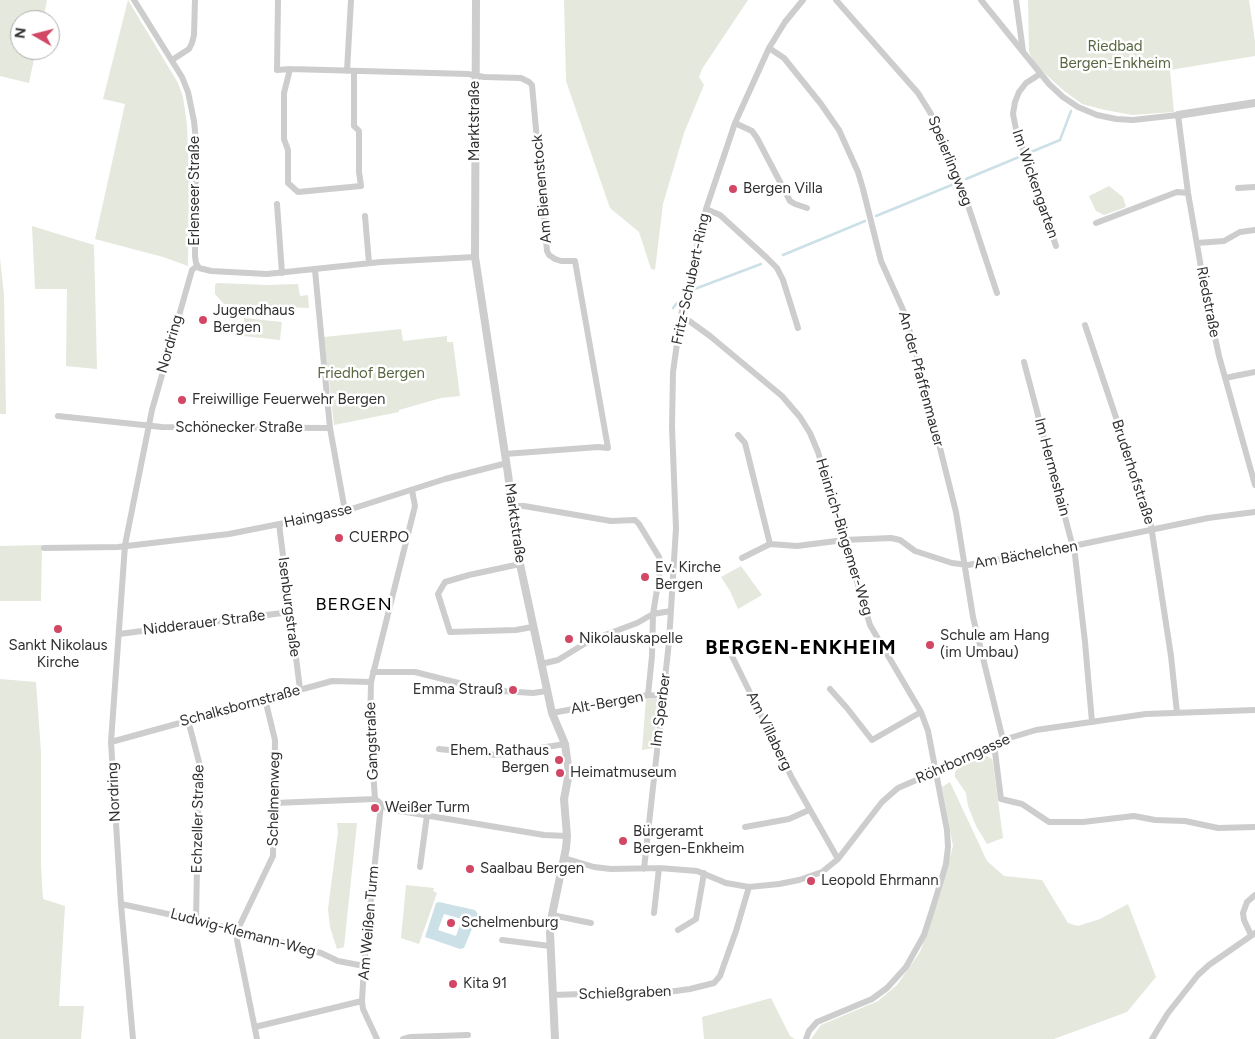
<!DOCTYPE html>
<html>
<head>
<meta charset="utf-8">
<style>
	body { margin:0 }
	#map { position:relative; width:1255px; height:1039px; overflow:hidden; background:#fff; font-family:Figtree,sans-serif }
	canvas { display:block }
	.north { position:absolute; left:10px; top:10px; width:50px; height:50px; box-sizing:border-box; background:#fff; border:1px solid #acacac; border-radius:50%; rotate:278deg; font-size:14px; font-weight:700; line-height:20px; text-align:center; color:#303030 }
	.north::after { content:''; display:block; margin:auto; width:18px; height:22px; background:#d24764; clip-path:polygon(50% 0,100% 100%,50% 72%,0 100%) }
</style>
</head>
<body>
<div id="map">
<canvas width="1255" height="1039"></canvas>
<div class="north">N</div>
</div>
<script>
const c = document.querySelector('canvas').getContext('2d');
c.lineJoin = 'round';
function fill(path, color) {
  c.fillStyle = color;
  c.fill(path, 'evenodd');
}
function shape(rows) {
  const path = new Path2D();
  for (const r of rows) {
    path.moveTo(r[0], r[1]);
    for (let i = 2; i < r.length; i += 2) path.lineTo(r[i], r[i + 1]);
  }
  return path;
}
function strokePath(path, color, width, dash) {
  c.strokeStyle = color;
  c.lineWidth = width;
  c.lineCap = dash ? 'butt' : 'round';
  c.setLineDash(dash || []);
  c.stroke(path);
}
function label(font, color, halo, rows, align = 'center') {
  c.font = font + ' Figtree,sans-serif';
  c.lineWidth = 5;
  c.setLineDash([]);
  c.textBaseline = 'middle';
  c.strokeStyle = halo;
  c.fillStyle = color;
  for (const [text, x, y, turn = 0] of rows) {
    c.save();
    c.translate(x, y);
    c.rotate((+turn || 0) * Math.PI / 180);
    c.textAlign = isNaN(turn) ? turn : align;
    if (halo) c.strokeText(text, 0, 0);
    c.fillText(text, 0, 0);
    c.restore();
  }
}
fill(shape([
	[0,0,47,0,43,20,20,20,20,50,36,50,29,83,0,76],
	[128,0,178,83,183,97,187,125,189,180,188,266,163,257,95,239,125,104,103,99],
	[564,0,748,0,702,69,699,77,704,85,684,133,663,204,655,270,651,269,639,232,610,208,566,81],
	[1028,0,1249,0,1255,41,1255,56,1170,70,1174,112,1132,115,1105,110,1082,104,1063,90,1042,71,1033,60,1029,52],
	[1109,186,1123,197,1126,207,1104,215,1096,211,1089,196],
	[32,226,94,245,97,369,66,366,67,289,35,289],
	[0,258,4,295,6,414,0,414],
	[217,283,267,285,298,284,300,296,308,295,309,308,224,304,215,294,215,285],
	[244,318,282,322,280,340,243,336],
	[401,329,403,341,447,336,447,342,453,342,460,396,441,398,399,410,399,412,334,425,324,337],
	[42,545,41,601,0,601,0,546],
	[741,566,762,595,738,609,730,591,721,577],
	[0,679,36,682,41,752,41,866,43,899,65,906,59,1006,84,1006,81,1039,0,1039],
	[646,698,657,699,657,703,659,704,653,748,642,750],
	[987,756,992,759,993,763,1003,838,987,844,976,826,968,806,966,793,955,777,955,772,958,768,982,757],
	[950,782,987,861,1004,876,1042,880,1068,923,1078,926,1100,919,1128,904,1156,977,1127,1012,1054,1039,811,1039,821,1025,878,1001,897,985,920,952,938,901,953,846,942,787],
	[337,823,357,823,344,947,337,949,330,927,328,909,338,832],
	[406,885,434,888,433,891,437,893,419,944,401,938],
	[771,998,790,1036,795,1039,704,1039,702,1017]
]), '#e5e8dd');
fill(shape([
	[439,902,475,910,478,914,464,948,460,949,425,937,436,903],
	[444,914,462,919,456,936,438,930]
]), '#cbe0e7');
strokePath(shape([
	[1031,152,1060,140,1071,111],
	[966,179,1019,157],
	[876,216,954,184],
	[783,255,865,221],
	[692,290,761,264],
	[673,308,677,303]
]), '#cbe0e7', 2.5);
strokePath(shape([
	[134,0,182,77,188,92,194,121,196,141,195,256,196,263,199,268,211,271,267,274,381,262,475,257],
	[278,0,277,70,290,69,468,74,484,77,521,78,529,82,532,85,547,251,549,255,555,259,561,261,575,261,608,448,598,447,505,454],
	[836,0,918,93,936,122,959,178,997,293],
	[981,0,1049,84,1063,97,1078,107,1097,115,1116,119,1133,120,1178,115,1188,193,1206,296,1219,356,1255,485],
	[1016,0,1023,51],
	[769,48,784,58,821,104,839,130,858,172,863,189,881,261,904,312,917,356,956,512,973,617,1003,740],
	[172,60,189,49,192,43,194,35,195,0],
	[290,69,284,93,284,139,288,150,288,183,298,192,361,186,359,172,359,131,354,126,354,71],
	[347,71,351,0],
	[1040,74,1026,83,1019,92,1015,102,1013,114,1016,129,1056,246],
	[735,123,752,131,757,138,790,201,795,204,807,208],
	[1238,188,1255,187],
	[277,204,282,273],
	[706,209,720,215,767,258,777,268,783,280,798,328],
	[365,216,369,263],
	[1096,223,1177,192,1188,193],
	[1197,243,1224,241,1240,232,1255,230],
	[315,270,330,428,345,511],
	[681,315,710,336,782,396,800,417,810,433,818,452,870,625,921,712,928,731,947,830,948,847,946,864,934,904,924,935,906,967,887,988,872,999,817,1022,809,1031,806,1039],
	[1085,325,1150,519,1171,656,1177,713],
	[1024,362,1075,555,1085,642,1092,722],
	[1225,378,1255,372],
	[58,416,162,427,330,428],
	[738,435,745,443,770,544],
	[412,490,415,506,371,682,370,728,375,799,388,809,544,835,567,836],
	[513,506,524,506,611,521,635,520,639,524,659,557,661,565,653,614,652,656,648,695],
	[279,524,300,689],
	[44,548,118,547,229,534,345,511,445,479,507,463],
	[742,558,770,544,797,546,844,540,891,538,900,540,915,551,952,563,968,565,1073,546,1208,518,1255,512],
	[520,564,469,575,445,582,438,594,450,632,516,630,532,627],
	[119,634,290,612],
	[729,650,792,778,838,859],
	[541,664,558,660,589,641,637,623,653,614,671,611],
	[373,672,415,672,486,690,533,693,547,691],
	[830,689,847,708,872,740,921,712],
	[552,713,648,695,663,696],
	[188,720,199,762,196,920],
	[111,742,332,681,371,682],
	[994,744,1001,799,1022,804,1049,822,1083,822,1134,816,1155,820,1185,821,1218,828,1255,827],
	[439,749,496,755,565,744],
	[274,803,375,799],
	[745,827,789,819,809,810],
	[564,858,594,867,611,869,659,868,697,871,726,883,749,887,779,884,799,880,822,872,838,859,882,802,898,788,944,768,962,762,1003,740,1036,730,1146,714,1255,710],
	[420,867,427,815],
	[644,869,669,642,676,528,672,427,673,372,681,315,706,209,735,123,769,48,785,22,803,0],
	[121,904,196,920,321,953,338,961,364,966],
	[654,913,659,868],
	[552,915,591,923],
	[678,930,696,919,704,873],
	[1251,935,1244,920,1243,913,1247,902,1255,895],
	[502,940,550,946],
	[552,995,614,993,646,995,690,989,714,983,720,976,736,931,749,887],
	[255,1027,362,1001],
	[133,1039,121,904,111,742,125,545,152,410,192,270,197,266],
	[257,1039,237,940,237,931,273,856,275,740,265,699],
	[377,1039,363,1009,362,1001,364,966,381,805],
	[403,1039,411,1037,468,1035],
	[1152,1039,1168,1013,1198,975,1209,965,1255,933]
]), '#cdcdcd', 6);
strokePath(shape([
	[476,0,475,257,508,474,520,564,552,713,565,744,569,773,564,799,567,836,566,848,552,915,550,933,555,1039],
	[1178,115,1255,103]
]), '#cdcdcd', 8);
for (const [x, y, r, color] of [
	[733,189,5,"#d24764"],
	[203,320,5,"#d24764"],
	[182,400,5,"#d24764"],
	[339,538,5,"#d24764"],
	[645,577,5,"#d24764"],
	[58,629,5,"#d24764"],
	[569,639,5,"#d24764"],
	[930,645,5,"#d24764"],
	[513,690,5,"#d24764"],
	[559,760,5,"#d24764"],
	[560,773,5,"#d24764"],
	[375,808,5,"#d24764"],
	[623,841,5,"#d24764"],
	[470,869,5,"#d24764"],
	[811,881,5,"#d24764"],
	[451,923,5,"#d24764"],
	[453,984,5,"#d24764"]
]) {
  const dot = new Path2D();
  dot.arc(x, y, r, 0, 2 * Math.PI);
  c.fillStyle = color;
  c.fill(dot);
  strokePath(dot, '#fff', 2);
}
label('15px', '#586742', '#fff', [
	["Riedbad",1115,47],
	["Bergen-Enkheim",1115,64],
	["Friedhof Bergen",371,374]
]);
label('15px', '#303030', '#fff', [
	["Marktstraße",475,121,-90],
	["Speierlingweg",950,161,68],
	["Im Wickengarten",1035,184,71],
	["Am Bienenstock",542,189,-95],
	["Erlenseer Straße",195,191,-90],
	["Fritz-Schubert-Ring",691,279,-78],
	["Riedstraße",1208,302,79],
	["Nordring",170,344,-74],
	["An der Pfaffenmauer",921,379,75],
	["Schönecker Straße",239,428],
	["Im Hermeshain",1052,467,75],
	["Bruderhofstraße",1133,472,72],
	["Haingasse",318,516,-12],
	["Marktstraße",515,523,82],
	["Heinrich-Bingemer-Weg",844,537,73],
	["Am Bächelchen",1026,555,-10],
	["Isenburgstraße",289,607,83],
	["Nidderauer Straße",204,623,-7],
	["Alt-Bergen",607,703,-10],
	["Schalksbornstraße",240,706,-15],
	["Im Sperber",661,710,-83],
	["Am Villaberg",769,731,64],
	["Gangstraße",372,741,-92],
	["Röhrborngasse",963,759,-24],
	["Nordring",114,792,-93],
	["Schelmenweg",274,799,-89],
	["Echzeller Straße",198,819,-89],
	["Am Weißen Turm",369,923,-85],
	["Ludwig-Klemann-Weg",243,933,15],
	["Schießgraben",625,993,-2]
]);
label('15px', '#303030', '#fff', [
	["Bergen Villa",743,189],
	["Jugendhaus",213,311],
	["Bergen",213,328],
	["Freiwillige Feuerwehr Bergen",192,400],
	["CUERPO",349,538],
	["Ev. Kirche",655,568],
	["Bergen",655,585],
	["Schule am Hang",940,636],
	["(im Umbau)",940,653],
	["Nikolauskapelle",579,639],
	["Sankt Nikolaus",58,646,"center"],
	["Kirche",58,663,"center"],
	["Emma Strauß",503,690,"right"],
	["Ehem. Rathaus",549,751,"right"],
	["Bergen",549,768,"right"],
	["Heimatmuseum",570,773],
	["Weißer Turm",385,808],
	["Bürgeramt",633,832],
	["Bergen-Enkheim",633,849],
	["Saalbau Bergen",480,869],
	["Leopold Ehrmann",821,881],
	["Schelmenburg",461,923],
	["Kita 91",463,984]
], 'left');
c.letterSpacing = '1px';
label('18px', '#000', '#fff', [
	["BERGEN",354,605]
]);
c.letterSpacing = '0px';
c.letterSpacing = '1px';
label('bold 20px', '#000', '#fff', [
	["BERGEN-ENKHEIM",801,648]
]);
c.letterSpacing = '0px';
</script>
</body>
</html>
